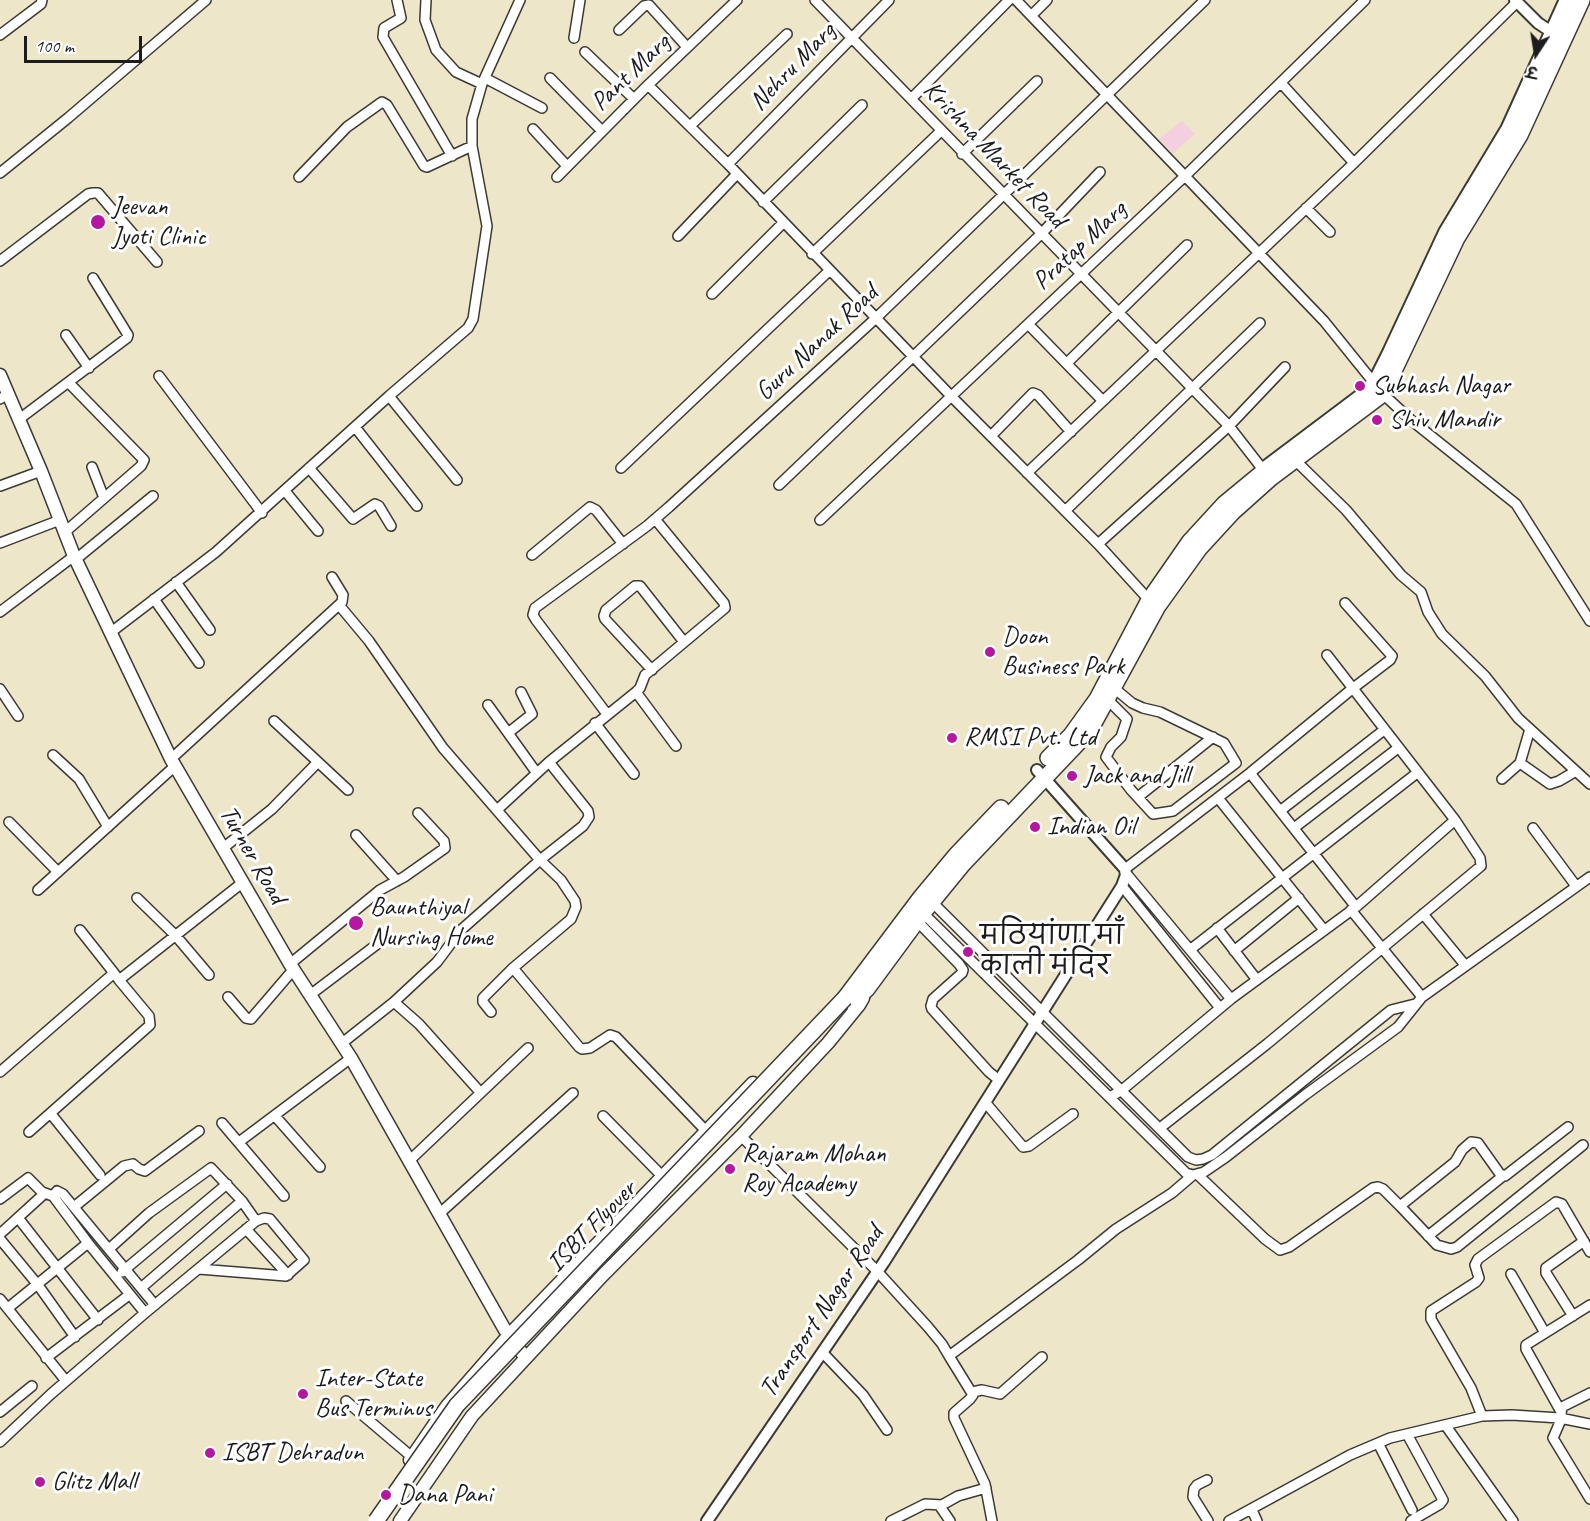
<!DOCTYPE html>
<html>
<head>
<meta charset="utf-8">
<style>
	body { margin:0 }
	#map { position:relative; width:1590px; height:1521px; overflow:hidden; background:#ede6c9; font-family:Caveat,"Playpen Sans Deva",sans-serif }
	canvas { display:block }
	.north { position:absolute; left:1506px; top:24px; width:60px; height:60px; -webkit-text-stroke:4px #fff; paint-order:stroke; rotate:192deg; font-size:16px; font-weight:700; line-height:24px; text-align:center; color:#1c1c1c }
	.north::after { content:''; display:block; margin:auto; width:21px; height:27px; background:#1c1c1c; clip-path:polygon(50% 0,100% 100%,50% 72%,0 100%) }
	.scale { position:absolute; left:24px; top:36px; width:118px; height:27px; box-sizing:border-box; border:3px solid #1c1c1c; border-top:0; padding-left:8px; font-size:18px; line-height:21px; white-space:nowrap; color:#1c1c1c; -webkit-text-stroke:4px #fff; paint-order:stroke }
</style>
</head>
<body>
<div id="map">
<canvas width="1590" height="1521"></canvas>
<div class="north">उ</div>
<div class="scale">100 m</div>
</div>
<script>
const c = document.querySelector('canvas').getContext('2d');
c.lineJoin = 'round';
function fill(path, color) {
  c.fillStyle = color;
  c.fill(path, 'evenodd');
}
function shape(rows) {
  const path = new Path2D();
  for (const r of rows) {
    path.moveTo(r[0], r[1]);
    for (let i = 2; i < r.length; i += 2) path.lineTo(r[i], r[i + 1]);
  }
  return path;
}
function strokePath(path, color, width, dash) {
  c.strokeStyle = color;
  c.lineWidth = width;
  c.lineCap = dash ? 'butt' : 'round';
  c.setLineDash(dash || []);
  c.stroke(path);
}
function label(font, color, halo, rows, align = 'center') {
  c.font = font + ' Caveat,"Playpen Sans Deva",sans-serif';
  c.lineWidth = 6;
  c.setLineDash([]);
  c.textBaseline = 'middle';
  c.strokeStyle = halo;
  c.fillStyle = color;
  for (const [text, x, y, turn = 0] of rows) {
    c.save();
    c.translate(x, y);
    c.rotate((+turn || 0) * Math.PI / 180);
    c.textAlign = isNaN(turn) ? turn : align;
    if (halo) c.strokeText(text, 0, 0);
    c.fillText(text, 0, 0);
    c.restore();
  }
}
fill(shape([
	[1182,121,1195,134,1173,153,1159,139]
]), '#f3cfe0');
const minor = shape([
	[397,0,401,18,384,28,383,37,452,156],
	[426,0,425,20,436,50,456,72,482,84],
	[815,0,1229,426,1264,471],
	[1016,0,1324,321,1383,394,1411,420,1516,504,1590,621],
	[1032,15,1047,0],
	[619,30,644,6,649,5,687,47],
	[0,35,41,4,42,0],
	[574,38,580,0],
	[585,52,634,99],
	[485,78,542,108],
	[550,78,602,131],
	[1281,83,1354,163],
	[648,85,728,164,951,396,1098,544,1149,600],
	[911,99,1009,0],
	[690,126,787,34],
	[533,129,567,166],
	[962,154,1037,81],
	[728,164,889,0],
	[0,173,68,118,206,0],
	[299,177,347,127,382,102,387,105,424,166,427,167,472,146],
	[557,177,648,85,737,0],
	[763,202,862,105],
	[1306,208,1330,232],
	[678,236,737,174],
	[812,254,941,131],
	[0,261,88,194,93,193,98,193,157,262],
	[712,294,783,223],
	[1028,324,1103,401],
	[66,335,89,368],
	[1067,363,1187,245],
	[159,376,262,513],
	[389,396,457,480],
	[0,399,8,394],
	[18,420,127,338,128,335,93,278],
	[355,427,417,506],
	[991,436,1033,393,1038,395,1071,432],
	[1295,460,1346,510,1401,575,1421,592,1428,612,1442,634,1485,676,1518,718,1590,784],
	[92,467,104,498],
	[309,468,353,519,375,504,379,506,391,526],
	[621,468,829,271],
	[1027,473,1354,163,1517,2],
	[779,485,1041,234,1100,172],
	[0,486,41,471],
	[285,491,318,531],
	[1065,511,1260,323],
	[820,520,1184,177,1365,0],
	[65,532,141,466,144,460,69,383],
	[0,543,60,520],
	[1098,544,1229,426,1285,367],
	[532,555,590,507,596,510,623,544],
	[75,560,153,496],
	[176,582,210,630],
	[154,599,199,663],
	[339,605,369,641,443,748,540,860,561,880,575,901,576,907,571,919,513,968],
	[0,612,74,556],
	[110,633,216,552,389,396,468,328,473,319,487,226,472,146,472,119,482,84,520,0],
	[652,670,605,619,604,616,606,610,635,586,640,586,684,642],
	[0,689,18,716],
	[636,692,676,746],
	[1108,700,1127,719,1121,737,1111,747,1106,757,1131,790,1153,814,1173,811,1236,763,1224,743,1160,712,1143,708,1132,703,1114,688],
	[488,705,536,772],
	[607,714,536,620,533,615,535,608,647,526,669,507,875,319,1205,0],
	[274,721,348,790],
	[595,723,634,774],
	[1530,729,1520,763,1550,784,1559,781,1576,771],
	[508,733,532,714,521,692],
	[53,755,79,779,108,827],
	[171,759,342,602,343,595,332,577],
	[1250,773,1356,907],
	[1502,779,1520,763],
	[1138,797,1213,737],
	[1218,798,1324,930],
	[498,809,549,762],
	[1280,811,1384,730],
	[9,822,58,872],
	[1294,828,1398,748],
	[1533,828,1576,886],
	[356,835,397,881],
	[222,849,272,809,318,762],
	[1125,869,1250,773,1352,689,1390,660,1392,656,1345,603],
	[1125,872,1231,999],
	[1122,886,1220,1008],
	[38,890,175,766],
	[137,898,176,936,209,975],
	[932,902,1188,1157,1196,1160,1203,1159,1212,1155,1391,1010,1415,1004],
	[1351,910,1422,997],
	[923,913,1186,1173,1193,1175],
	[1423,914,1465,965],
	[917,921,959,964,963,970,962,973,933,999,931,1006,932,1009,989,1072,999,1080],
	[1217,928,1257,980],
	[80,930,114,973],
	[1191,949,1417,773],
	[1234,951,1299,898],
	[290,964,380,890,404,877,445,848,444,841,418,813],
	[310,995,380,942],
	[228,997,246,1018,251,1019,293,970],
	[394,1002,419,1024,480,1092],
	[491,1012,483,1002,483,998,513,968,579,1047,582,1049,590,1048,610,1035,616,1037,707,1132],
	[341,1044,394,1002,437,962,461,930,540,860,583,826,589,817,588,811,549,762,636,692,640,688,645,675,725,608,724,603,655,519],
	[0,1072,114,973,119,980],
	[1110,1097,1122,1090,1231,999,1356,907,1455,820],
	[985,1102,1023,1147,1029,1146,1073,1114],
	[51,1114,100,1175],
	[275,1116,320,1167],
	[603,1116,663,1177],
	[222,1123,284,1196],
	[1160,1128,1267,1044,1481,866,1480,858,1455,820,1327,655],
	[29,1132,150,1025,149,1016,119,980,242,883],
	[741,1136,877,1271,928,1327,942,1344,949,1356,1078,1260,1116,1229,1172,1193,1193,1175,1204,1172,1226,1157,1305,1095,1398,1027,1422,997,1590,877],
	[239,1142,351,1058],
	[409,1161,528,1048],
	[1197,1174,1265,1239,1280,1250,1289,1247,1373,1188,1378,1187,1383,1189,1400,1206,1437,1245,1451,1249,1457,1247,1583,1145],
	[53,1196,57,1191,63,1194,155,1305],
	[0,1199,28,1178,42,1192,53,1196,88,1243,145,1313],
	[1400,1206,1455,1162,1462,1150,1471,1142,1478,1143,1500,1174,1505,1176,1568,1127],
	[74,1207,124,1166,133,1164,139,1169,145,1171,199,1131],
	[439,1214,573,1093],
	[19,1219,98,1320],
	[246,1229,288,1275],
	[0,1234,45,1193],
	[1428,1236,1503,1176],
	[0,1239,38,1285,75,1337],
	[109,1249,149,1213,211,1168,242,1201,256,1221],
	[122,1272,227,1184],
	[1511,1274,1545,1333],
	[141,1288,242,1201],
	[0,1299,66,1381],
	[8,1308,88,1243],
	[1573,1316,1546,1273,1546,1268,1584,1241],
	[823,1353,863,1395,887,1430],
	[949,1356,973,1395,970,1399,954,1413,954,1418,985,1484,992,1521],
	[46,1358,129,1295],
	[972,1392,982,1390,1000,1394,1042,1357],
	[1590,1393,1562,1407,1560,1422,1553,1438,1590,1499],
	[346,1401,412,1457],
	[1560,1410,1526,1349,1526,1345,1590,1305],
	[0,1412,32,1386],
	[1482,1416,1471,1388,1431,1319,1431,1311,1476,1282,1479,1278,1475,1265,1478,1259,1556,1202,1562,1204,1590,1252],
	[1446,1426,1513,1521],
	[1407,1434,1443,1500,1440,1504,1411,1521],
	[0,1442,51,1394,145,1313,256,1221,264,1218,270,1219,304,1260,286,1276,199,1269],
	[1378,1443,1412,1510],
	[1207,1480,1197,1485,1194,1489,1193,1497,1208,1521],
	[939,1505,950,1521],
	[1252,1510,1257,1521],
	[891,1521,925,1504,942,1505,958,1496,986,1488],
	[1229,1521,1350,1455,1390,1438,1482,1416,1512,1415,1560,1418,1590,1424]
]);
const tertiary = shape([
	[1515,0,1538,23,1556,35],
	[707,1521,884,1262,1122,886,1126,875,1125,869,1037,770]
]);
const secondary = shape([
	[0,375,41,471,74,556,171,759,290,964,351,1058,505,1330,525,1357],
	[410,1460,447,1406,509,1335,753,1083],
	[400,1521,472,1416,603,1275,741,1136,828,1043,859,1005,863,998]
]);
const trunk = shape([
	[1048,758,1071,735,1097,699,1149,600,1190,541,1224,504,1264,471],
	[845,998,921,897,956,855,1001,808],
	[853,1003,867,989,923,913,963,864,1079,742,1094,723,1158,606,1199,549,1233,512,1271,478,1383,394,1457,238,1520,135,1582,0]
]);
const motorway = shape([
	[1264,471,1361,398,1376,383,1391,353,1447,233,1509,130,1568,0]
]);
strokePath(minor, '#3b3a36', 12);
strokePath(tertiary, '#3b3a36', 14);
strokePath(secondary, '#3b3a36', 15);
strokePath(trunk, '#3b3a36', 18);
strokePath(motorway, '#3b3a36', 20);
strokePath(minor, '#fff', 9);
strokePath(tertiary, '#fff', 10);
strokePath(secondary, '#fff', 12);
strokePath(trunk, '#fff', 15);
strokePath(motorway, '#fff', 16);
const trunkBridge = shape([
	[376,1521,457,1405,845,998]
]);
strokePath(trunkBridge, '#3b3a36', 18, []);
strokePath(trunkBridge, '#fff', 15);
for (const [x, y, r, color] of [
	[98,222,8,"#b5179e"],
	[1360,386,6,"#b5179e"],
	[1377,420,6,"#b5179e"],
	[990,652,6,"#b5179e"],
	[952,738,6,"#b5179e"],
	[1072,776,6,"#b5179e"],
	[1035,827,6,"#b5179e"],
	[356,923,8,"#b5179e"],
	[968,952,6,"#b5179e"],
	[730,1169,6,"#b5179e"],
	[303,1394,6,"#b5179e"],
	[210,1453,6,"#b5179e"],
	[40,1482,6,"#b5179e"],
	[386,1495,6,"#b5179e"]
]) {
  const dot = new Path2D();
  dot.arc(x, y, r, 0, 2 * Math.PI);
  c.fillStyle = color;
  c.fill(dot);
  strokePath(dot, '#fff', 2);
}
label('26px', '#1c1c1c', '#fff', [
	["Nehru Marg",793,67,-46],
	["Pant Marg",631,73,-44],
	["Krishna Market Road",994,155,46],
	["Pratap Marg",1080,246,-43],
	["Guru Nanak Road",817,343,-43],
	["Turner Road",252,855,60],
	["ISBT Flyover",592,1227,-46],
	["Transport Nagar Road",822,1312,-56]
]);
label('26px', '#1c1c1c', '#fff', [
	["Jeevan",112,207],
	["Jyoti Clinic",112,237],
	["Subhash Nagar",1372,386],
	["Shiv Mandir",1389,420],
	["Doon",1002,637],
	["Business Park",1002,667],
	["RMSI Pvt. Ltd",964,738],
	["Jack and Jill",1084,776],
	["Indian Oil",1047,827],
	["Baunthiyal",370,908],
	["Nursing Home",370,938],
	["मठियांणा माँ",980,937],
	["काली मंदिर",980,967],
	["Rajaram Mohan",742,1154],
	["Roy Academy",742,1184],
	["Inter-State",315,1379],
	["Bus Terminus",315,1409],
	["ISBT Dehradun",222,1453],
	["Glitz Mall",52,1482],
	["Dana Pani",398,1495]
], 'left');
</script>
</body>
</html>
